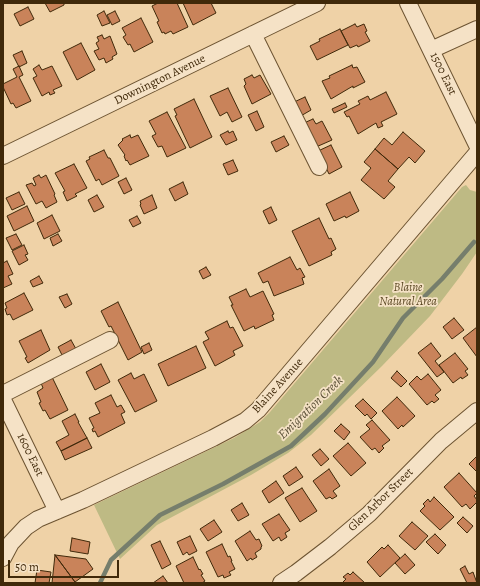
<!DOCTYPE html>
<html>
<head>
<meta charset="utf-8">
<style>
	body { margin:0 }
	#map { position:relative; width:480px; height:586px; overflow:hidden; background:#efd2a7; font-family:Alegreya,serif }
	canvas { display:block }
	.frame { position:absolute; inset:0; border:4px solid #40290a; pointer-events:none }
	.scale { position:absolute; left:8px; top:560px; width:111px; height:18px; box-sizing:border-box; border:2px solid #40290a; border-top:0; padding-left:5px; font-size:12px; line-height:14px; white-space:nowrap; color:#40290a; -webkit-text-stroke:3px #f5e2c6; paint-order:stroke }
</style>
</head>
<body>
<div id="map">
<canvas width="480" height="586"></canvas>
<div class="frame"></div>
<div class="scale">50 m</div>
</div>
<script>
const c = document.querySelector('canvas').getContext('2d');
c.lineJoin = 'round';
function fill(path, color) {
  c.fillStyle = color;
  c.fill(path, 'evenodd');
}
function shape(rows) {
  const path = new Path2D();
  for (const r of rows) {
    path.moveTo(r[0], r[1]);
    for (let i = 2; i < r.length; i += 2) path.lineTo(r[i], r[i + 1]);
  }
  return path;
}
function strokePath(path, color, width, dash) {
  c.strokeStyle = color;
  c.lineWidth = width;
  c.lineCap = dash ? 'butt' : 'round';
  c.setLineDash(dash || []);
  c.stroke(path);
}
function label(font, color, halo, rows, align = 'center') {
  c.font = font + ' Alegreya,serif';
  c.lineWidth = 3.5;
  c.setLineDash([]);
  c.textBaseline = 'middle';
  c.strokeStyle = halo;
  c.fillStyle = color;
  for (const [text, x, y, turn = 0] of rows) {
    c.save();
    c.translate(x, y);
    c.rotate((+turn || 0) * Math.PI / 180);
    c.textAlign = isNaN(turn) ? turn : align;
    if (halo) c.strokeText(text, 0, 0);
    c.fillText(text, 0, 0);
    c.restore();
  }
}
fill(shape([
	[466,185,470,190,477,192,477,252,462,274,430,316,382,366,311,435,288,453,251,475,157,525,120,559,94,505,234,438,260,422,270,412,462,187]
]), '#beba84');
strokePath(shape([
	[100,583,111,560,160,515,223,484,291,446,325,414,373,362,403,318,442,279,474,242]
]), '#767e6c', 4.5);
const building = shape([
	[45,3,64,3,64,5,50,12,45,3],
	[158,3,177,3,188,27,173,34,171,31,165,34,164,32,162,33,157,22,159,21,152,6,158,3],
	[183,3,211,3,216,13,193,25,183,3],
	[28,7,34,19,20,26,14,14,28,7],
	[104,11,110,23,102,26,97,15,104,11],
	[115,11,120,21,112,25,107,15,115,11],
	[141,18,153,42,134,52,130,44,128,45,123,37,126,35,122,28,141,18],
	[355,24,357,27,364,24,367,31,365,32,370,41,358,47,357,45,350,48,341,31,355,24],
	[340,29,348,45,317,60,310,46,320,41,319,39,340,29],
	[102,35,104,39,110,36,117,54,112,57,113,59,106,63,104,58,99,60,94,51,99,49,96,43,99,41,97,37,102,35],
	[81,43,95,70,77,80,63,52,81,43],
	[22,51,27,63,19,67,13,55,22,51],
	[39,65,42,70,52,66,62,86,53,90,55,93,50,95,49,92,42,96,33,78,37,76,33,69,39,65],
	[352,65,353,68,357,67,365,82,353,88,353,86,331,99,322,81,330,78,329,76,352,65],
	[19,66,23,75,19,77,31,101,16,108,13,103,11,104,3,87,3,84,17,77,13,69,19,66],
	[252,75,254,78,260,75,271,94,252,104,244,86,246,84,244,79,252,75],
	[228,88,242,117,232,122,227,112,220,116,210,96,228,88],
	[386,92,397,114,381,122,383,126,378,128,376,123,358,134,349,116,347,117,344,112,360,104,358,101,368,96,370,100,386,92],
	[305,97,311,110,299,117,292,103,305,97],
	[194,99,212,137,190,148,175,116,177,115,174,109,194,99],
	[345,103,347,107,334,113,332,109,345,103],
	[257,111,264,127,256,131,248,115,257,111],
	[167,112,186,148,167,157,162,146,158,147,152,136,156,134,149,121,167,112],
	[313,119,316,124,322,121,332,140,316,147,304,123,313,119],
	[228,131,229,133,233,131,237,140,226,145,220,135,228,131],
	[403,132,425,151,415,163,409,157,398,169,375,149,384,138,392,145,403,132],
	[130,135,131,138,138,135,149,156,130,165,127,160,126,161,124,156,125,155,118,145,123,140,122,139,130,135],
	[284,136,289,145,276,152,271,142,284,136],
	[331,145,342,167,329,174,318,151,331,145],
	[375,149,398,169,388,181,395,187,384,199,361,180,371,168,364,162,375,149],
	[104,150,108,158,110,158,119,176,102,185,99,179,96,181,86,161,90,159,89,157,104,150],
	[233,160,238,171,228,175,223,164,233,160],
	[74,164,87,188,75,194,77,196,67,201,63,192,65,191,55,173,74,164],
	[39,175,41,178,46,175,55,194,54,195,57,202,46,208,42,201,36,204,26,185,32,183,34,186,36,185,33,178,39,175],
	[126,178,132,190,124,194,118,182,126,178],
	[183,182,188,194,175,201,169,189,183,182],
	[19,192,25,204,12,210,6,198,19,192],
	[350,192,359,211,346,218,345,216,334,221,326,204,350,192],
	[97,195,104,207,94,212,88,200,97,195],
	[152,195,157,208,144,214,140,205,141,204,140,201,152,195],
	[27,206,34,221,14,231,7,216,27,206],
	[271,207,277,220,269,224,263,211,271,207],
	[52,215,60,231,44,239,37,223,52,215],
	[137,216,141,223,133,227,129,220,137,216],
	[319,218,329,239,331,238,336,249,331,252,332,255,309,266,292,231,319,218],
	[16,234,22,245,12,250,6,238,16,234],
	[58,234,62,241,53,246,50,238,58,234],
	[24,245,28,254,25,255,28,260,19,265,12,251,24,245],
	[290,257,297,270,300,268,305,277,302,278,304,284,274,296,268,281,263,283,258,273,290,257],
	[7,261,13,274,8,276,12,284,3,288,3,263,7,261],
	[206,267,211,275,203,279,199,271,206,267],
	[39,276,43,283,33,287,30,281,39,276],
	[246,289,250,297,263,291,274,314,272,315,274,320,255,329,254,326,244,331,231,305,233,305,229,297,246,289],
	[24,293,33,310,13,320,10,314,7,315,5,309,7,308,5,303,24,293],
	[67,294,72,304,65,308,59,297,67,294],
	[118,302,142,352,128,360,111,326,109,327,101,311,118,302],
	[454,318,464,330,452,339,443,327,454,318],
	[227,321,230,328,233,327,243,346,233,351,235,355,215,366,203,342,209,339,205,332,227,321],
	[477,327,477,357,463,338,477,327],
	[41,330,50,350,28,363,25,358,27,357,19,341,41,330],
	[71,340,76,349,62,355,58,347,71,340],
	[149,343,152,350,144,354,141,347,149,343],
	[431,343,441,356,435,361,444,372,437,377,418,353,431,343],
	[196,346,206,368,168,386,158,364,196,346],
	[455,353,468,369,465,371,468,375,462,379,461,377,453,383,439,365,455,353],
	[101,364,110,382,95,390,86,372,101,364],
	[397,371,407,381,401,387,391,378,397,371],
	[131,373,134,379,144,374,157,401,135,412,118,380,131,373],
	[428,374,441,390,435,395,439,399,434,403,432,401,427,405,409,384,417,376,421,380,428,374],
	[52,377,68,410,50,419,45,410,43,411,39,403,41,402,37,392,43,388,41,383,52,377],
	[111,395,117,407,121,405,125,412,121,414,125,423,98,437,95,431,93,432,92,429,94,428,89,418,100,413,95,403,111,395],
	[397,397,415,416,403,427,402,425,398,429,382,411,397,397],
	[363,399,377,413,371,419,367,414,365,416,355,406,363,399],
	[75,414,79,422,78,422,87,438,61,451,56,442,69,435,62,421,75,414],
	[372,420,390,440,382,446,384,448,379,453,375,448,372,450,360,437,370,429,366,425,372,420],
	[341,424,350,432,344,440,334,431,341,424],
	[87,438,92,448,65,460,61,451,87,438],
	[348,443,366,463,351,476,333,456,348,443],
	[320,449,329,459,321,466,312,455,320,449],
	[477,456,477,472,469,464,477,456],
	[296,467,303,477,289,486,283,476,296,467],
	[329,469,340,486,333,491,337,496,332,499,330,497,326,499,313,481,329,469],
	[459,473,477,493,474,496,477,500,477,502,470,509,466,504,462,507,444,487,459,473],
	[276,481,284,493,269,503,262,491,276,481],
	[302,488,317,511,300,522,285,498,302,488],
	[434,497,454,517,440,530,420,511,425,506,423,504,428,499,430,502,434,497],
	[242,503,249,515,238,521,231,510,242,503],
	[279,514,290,530,285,533,287,537,281,541,279,537,273,541,262,524,279,514],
	[463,517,473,526,467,533,457,523,463,517],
	[214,520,222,532,208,541,200,529,214,520],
	[412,522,428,536,415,550,399,536,412,522],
	[250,531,256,540,259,539,262,546,261,547,261,549,255,553,257,557,252,560,251,558,247,561,235,541,250,531],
	[435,534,446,545,438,554,426,542,435,534],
	[190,536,197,551,189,555,187,552,183,555,177,542,190,536],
	[72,538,90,542,88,554,70,551,72,538],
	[160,541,171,564,162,569,151,545,160,541],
	[222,544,228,557,230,556,232,561,231,561,235,569,229,572,231,575,224,578,223,575,218,577,206,552,222,544],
	[388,545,400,558,380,577,367,562,382,547,384,549,388,545],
	[405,554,415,565,405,574,395,563,405,554],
	[55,555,86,559,93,569,75,582,55,555],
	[55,555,75,582,74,583,52,583,55,555],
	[193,557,199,570,200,569,203,574,201,575,205,581,202,583,184,583,176,566,193,557],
	[465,566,469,574,473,572,477,583,467,583,460,569,465,566],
	[37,570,51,572,49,583,35,583,37,570],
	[353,572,365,583,342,583,346,579,343,577,348,573,350,575,353,572],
	[163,576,168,583,153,583,163,576]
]);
fill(building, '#c9835a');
strokePath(building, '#40290a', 1);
const minor = shape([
	[408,3,477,145],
	[253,34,319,167],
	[431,50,477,29],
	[3,156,317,3],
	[3,394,110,340],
	[3,400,57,511],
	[3,558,11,543,26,527,38,519,83,500,213,438,245,421,258,410,477,153],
	[281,583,296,573,330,547,369,514,441,441,477,411]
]);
strokePath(minor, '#6c5331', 18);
strokePath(minor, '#f5e2c6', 16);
label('12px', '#40290a', '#f5e2c6', [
	["1500 East",443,74,64],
	["Downington Avenue",160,80,-26],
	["Blaine Avenue",278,386,-48],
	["1600 East",30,455,64],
	["Glen Arbor Street",381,500,-44]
]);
label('italic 12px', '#594622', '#f5e2c6', [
	["Blaine",408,288],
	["Natural Area",408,302]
]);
label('italic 13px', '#564c33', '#f5e2c6', [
	["Emigration Creek",311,408,-44]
]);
</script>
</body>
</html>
